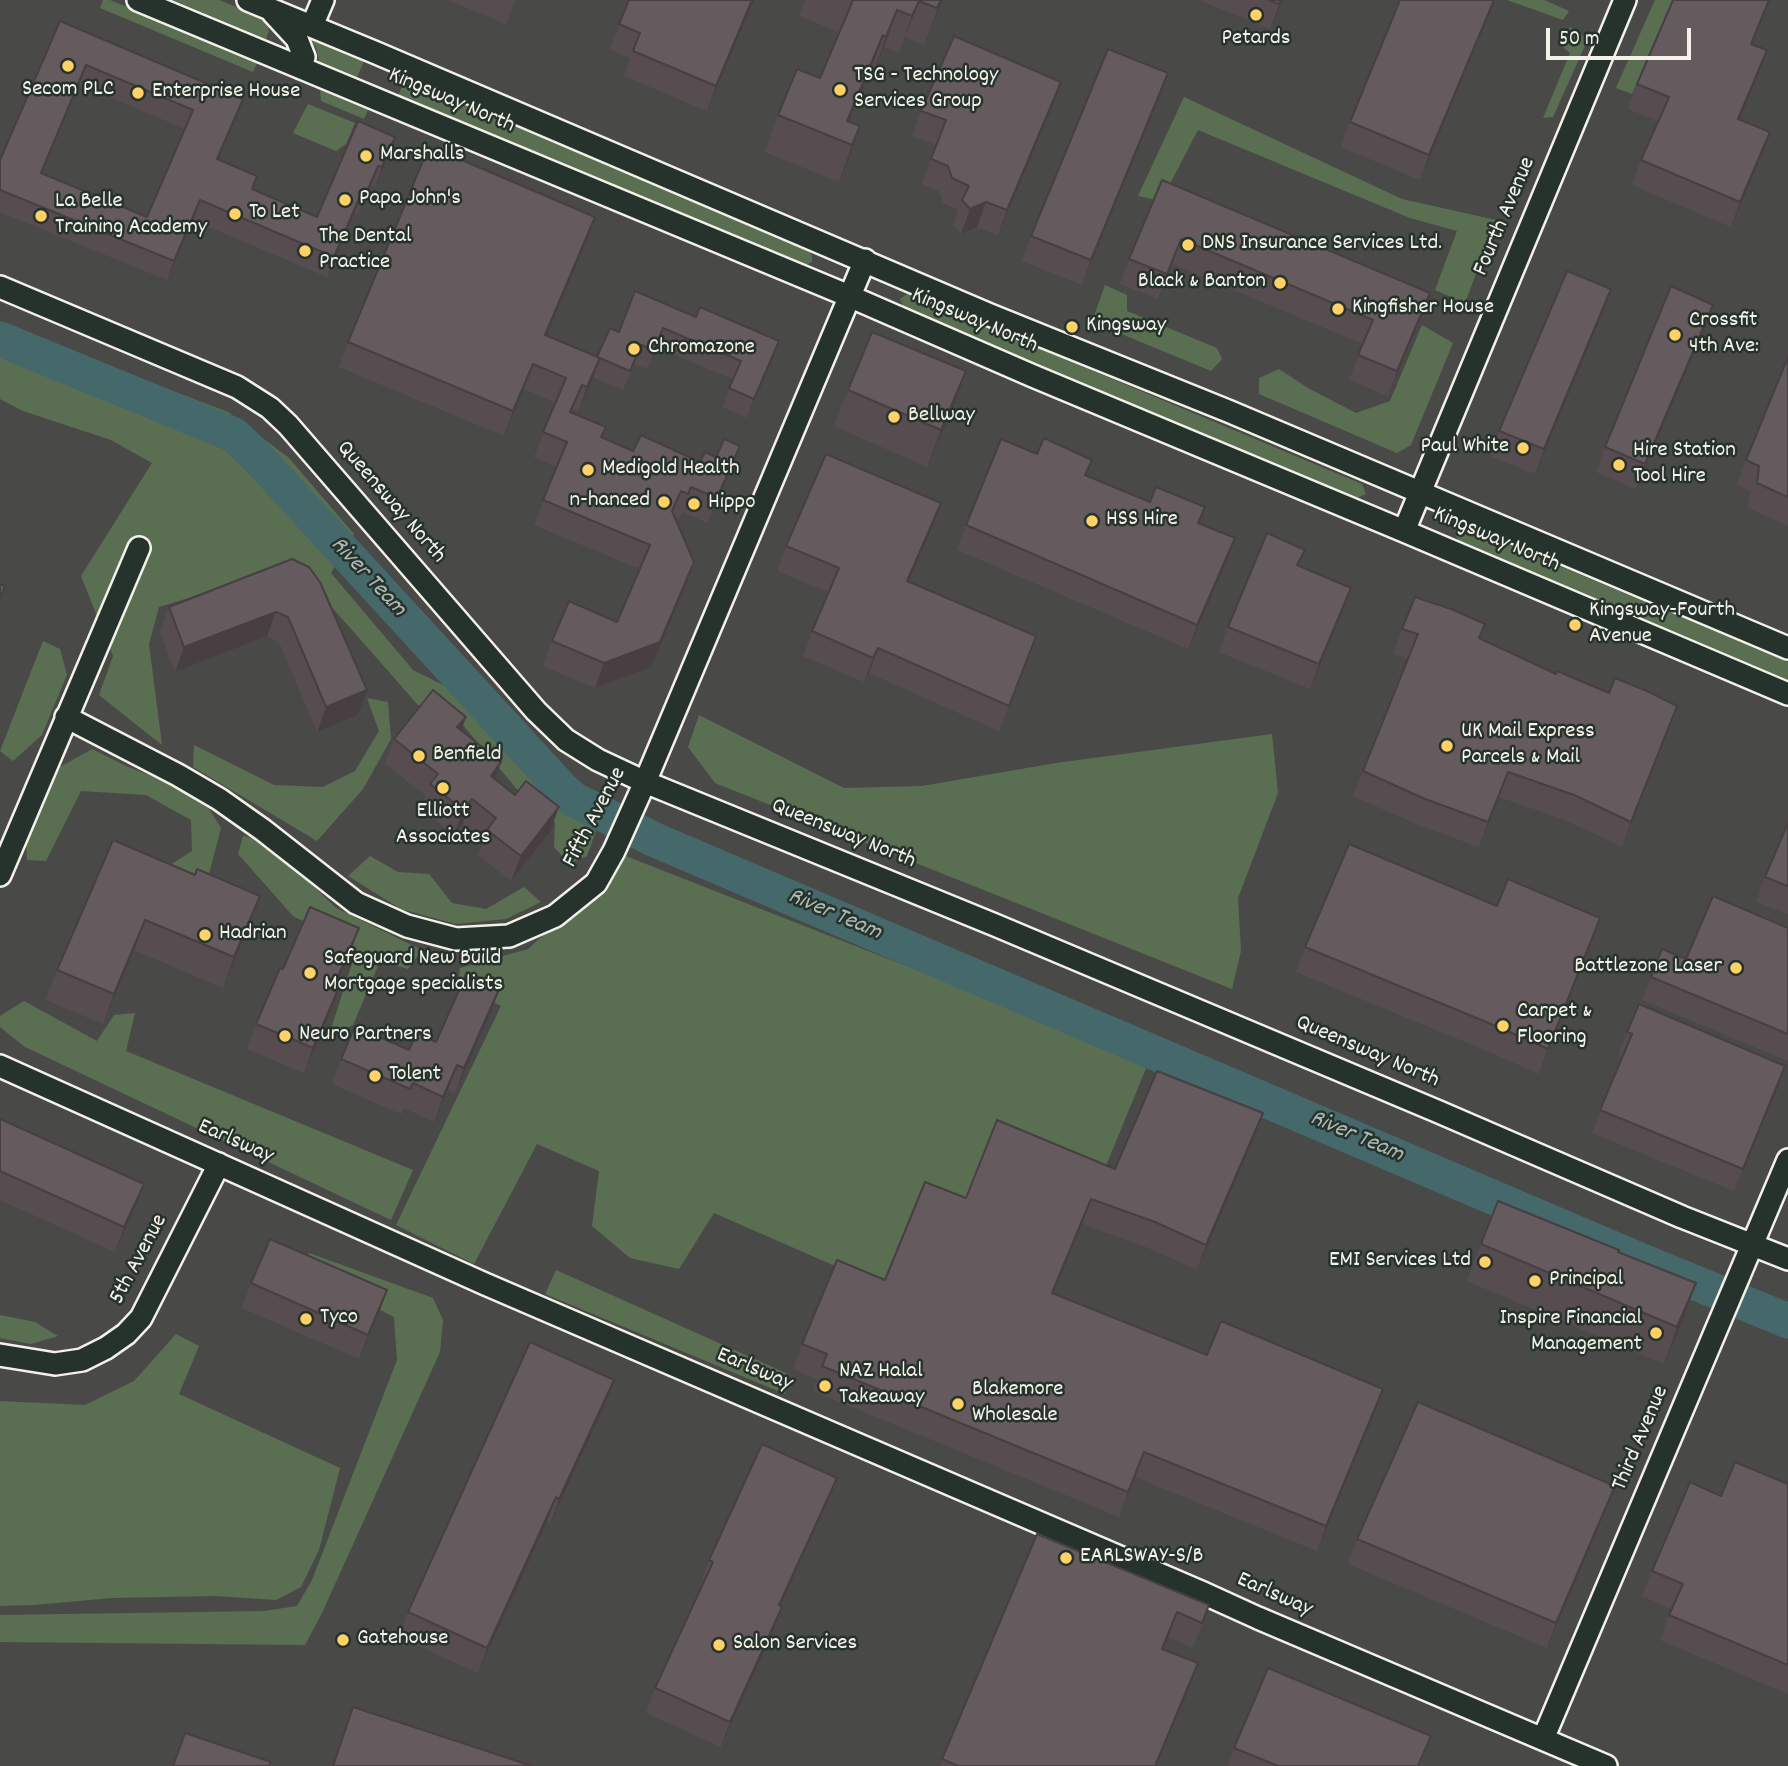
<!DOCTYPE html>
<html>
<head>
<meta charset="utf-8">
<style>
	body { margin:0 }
	#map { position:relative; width:1788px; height:1766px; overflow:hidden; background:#393f3b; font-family:Dekko,sans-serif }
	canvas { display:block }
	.scale { position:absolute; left:1546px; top:28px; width:145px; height:32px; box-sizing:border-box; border:4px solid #f4f1e8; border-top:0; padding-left:9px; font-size:21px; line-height:24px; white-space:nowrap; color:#f4f1e8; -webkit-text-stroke:5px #26332d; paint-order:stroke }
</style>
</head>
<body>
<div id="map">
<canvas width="1788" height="1766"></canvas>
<div class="scale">50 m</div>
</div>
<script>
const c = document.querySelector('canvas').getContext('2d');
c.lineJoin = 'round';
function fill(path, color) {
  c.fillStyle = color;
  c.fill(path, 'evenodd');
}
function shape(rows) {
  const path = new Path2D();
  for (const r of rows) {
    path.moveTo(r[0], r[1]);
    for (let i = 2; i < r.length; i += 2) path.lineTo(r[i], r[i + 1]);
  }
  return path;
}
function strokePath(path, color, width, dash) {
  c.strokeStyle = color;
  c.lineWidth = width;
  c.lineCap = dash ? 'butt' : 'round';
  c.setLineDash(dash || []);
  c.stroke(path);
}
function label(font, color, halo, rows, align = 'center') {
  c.font = font + ' Dekko,sans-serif';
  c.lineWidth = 5;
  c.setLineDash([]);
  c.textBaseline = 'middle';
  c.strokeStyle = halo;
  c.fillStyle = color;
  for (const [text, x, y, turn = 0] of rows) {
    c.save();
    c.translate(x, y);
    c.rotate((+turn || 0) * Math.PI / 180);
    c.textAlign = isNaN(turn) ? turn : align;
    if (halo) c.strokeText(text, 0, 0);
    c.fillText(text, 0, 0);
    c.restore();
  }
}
fill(shape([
	[0,0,1788,0,1788,1766,0,1766]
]), '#494a48');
fill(shape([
	[103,0,110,0,258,61,253,72,100,8],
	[173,0,219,0,256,15,266,22,269,31,266,39],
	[1507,0,1544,0,1569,11,1563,20],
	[1655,0,1673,0,1632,94,1616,88],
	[1570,27,1588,39,1553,117,1543,118,1570,53,1560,45],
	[309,37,364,61,357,77,319,61,316,48],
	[405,79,807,247,812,256,812,262,800,268,398,96],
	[320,90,368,110,364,119,321,101],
	[1184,97,1402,199,1496,220,1465,303,1435,290,1457,231,1410,218,1198,130,1161,201,1138,196],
	[308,104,355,123,346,144,336,151,293,133],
	[1105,285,1127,295,1127,311,1217,348,1222,359,1211,371,1107,328,1094,316],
	[908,293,1362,484,1366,494,1357,498,904,308,900,299],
	[1422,325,1453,343,1411,445,1397,453,1259,394,1259,378,1279,369,1308,388,1356,413,1390,401],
	[0,338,42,341,228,412,289,458,354,534,331,573,413,670,453,690,596,831,587,856,569,864,554,847,555,823,521,794,462,724,418,705,322,596,289,567,159,607,149,644,162,745,99,695,113,656,81,576,152,463,111,440,23,411,0,399],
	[1462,525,1788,662,1788,682,1458,540,1454,531],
	[43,641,60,649,67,675,42,735,13,761,0,751],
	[367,698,388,702,391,739,363,789,317,841,193,767,194,745,274,785,323,787,355,771,379,731],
	[699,715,844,788,922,786,1056,763,1272,734,1278,793,1238,898,1241,951,1232,989,715,783,688,747],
	[92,749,126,766,172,784,209,809,221,828,205,889,167,867,192,851,191,820,146,795,81,791,46,861,27,860,26,840,38,818,60,767],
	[243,836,266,841,336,908,422,950,408,969,380,961,353,1025,329,1035,357,948,293,916,238,854],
	[623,855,1149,1061,1096,1190,956,1223,883,1287,714,1213,679,1269,630,1258,592,1226,599,1171,537,1144,474,1264,396,1225,501,1006,458,984,460,968,528,949,582,900],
	[370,856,398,872,429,874,452,903,486,909,524,887,541,902,506,919,456,924,401,909,348,876],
	[24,1001,97,1041,114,1015,135,1013,126,1051,413,1170,391,1220,25,1047,0,1027,0,1016],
	[309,1253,433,1298,443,1320,440,1352,322,1613,305,1645,0,1642,0,1615,264,1611,297,1606,312,1580,397,1360,394,1317,305,1271],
	[556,1270,788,1374,785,1394,545,1294],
	[0,1315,35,1322,58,1336,31,1344,0,1338],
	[176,1334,199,1346,179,1394,340,1468,319,1550,301,1587,276,1600,215,1596,112,1598,34,1605,0,1606,0,1401,85,1405,134,1381]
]), '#5a6f52');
strokePath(shape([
	[0,339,234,435,258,458,563,790,574,800,587,806,655,840,1640,1260,1788,1321]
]), '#45686a', 35);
const minor = shape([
	[138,0,849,296,1033,376,1404,531,1788,694],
	[248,0,374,52,990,315,1228,411,1788,648],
	[273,13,297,39,304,57,301,68],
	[312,26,323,0],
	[0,287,237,387,270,408,288,425,536,711,566,740,598,760,645,782,995,925,1439,1112,1682,1217,1788,1259],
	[1404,531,1625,0],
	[66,717,178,775,219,799,263,830,356,903,407,926,456,939,509,936,555,916,596,883,614,851,645,782,865,260],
	[0,875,139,548],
	[0,1066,485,1284,1203,1593,1258,1618,1606,1766],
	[0,1355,55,1364,82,1360,106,1348,126,1334,141,1318,219,1164],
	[1543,1739,1788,1160]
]);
strokePath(minor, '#f4f1e8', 26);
strokePath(minor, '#26332d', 21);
fill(shape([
	[448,0,516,0,506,24],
	[629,0,754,0,707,111,624,76,630,58,610,49],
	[805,0,943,0,924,45,905,37,899,53,884,47,873,73,870,72,849,122,860,126,839,182,765,152,778,115,820,78,839,32,799,16],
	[1199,0,1283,0,1270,29],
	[1495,0,1420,180,1341,147,1350,122],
	[1673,0,1769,0,1752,44,1758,75,1739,119,1770,132,1761,157,1731,227,1632,185,1641,160,1658,121,1628,109,1637,84],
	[60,21,243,99,218,160,257,176,252,190,317,217,395,137,375,187,371,185,358,215,354,214,327,277,193,220,167,280,0,212,0,160],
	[79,84,185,129,147,217,41,173],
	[1159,98,1082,285,1022,261,1031,236],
	[1052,107,998,235,977,227,961,234,953,225,958,210,943,203,939,191,922,184,936,145,912,136,921,111],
	[1162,180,1421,318,1388,396,1349,380,1363,344,1172,264,1158,299,1120,284,1129,259],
	[595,217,586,242,546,335,597,357,619,332,696,317,779,341,747,418,723,407,733,379,656,347,647,369,634,364,623,390,593,377,578,412,573,410,572,412,606,427,602,437,633,451,700,462,716,457,740,446,730,471,708,523,682,512,679,519,675,517,694,562,685,587,651,667,595,688,543,666,552,641,617,622,640,569,534,525,557,467,534,457,556,403,524,389,504,436,339,367,348,342],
	[1713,305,1704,330,1636,489,1596,472,1605,447],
	[1602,314,1535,474,1490,456,1499,431],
	[1788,357,1788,526,1748,508,1750,491,1737,485,1746,460],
	[966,371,953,408,927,467,834,426,848,390],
	[1086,475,1199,523,1226,563,1188,649,957,550,966,525],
	[941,503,932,528,909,582,1027,661,999,731,869,673,864,682,803,656,828,592,777,571,786,546],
	[292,559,367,690,358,715,317,732,279,642,267,636,175,672,160,632,169,607],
	[1299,566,1342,613,1310,689,1219,652,1228,627],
	[1485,624,1480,638,1668,731,1622,847,1565,820,1499,797,1479,847,1416,824,1353,796,1408,659,1393,654,1402,629],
	[466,717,461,730,501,762,495,779,550,832,511,881,478,855,484,840,463,824,454,835,421,809,426,796,385,764,394,739],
	[1788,823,1788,914,1756,902,1765,877],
	[113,840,249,926,223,988,134,950,103,1024,46,1000,57,970],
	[1497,906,1591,943,1539,1074,1494,1054,1296,972,1305,947],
	[359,928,350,953,334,991,337,992,328,1017,304,1073,247,1049,256,1024,283,969],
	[1788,928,1788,1061,1642,1000,1651,977,1686,959],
	[500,987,491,1012,455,1093,448,1090,434,1122,404,1108,401,1114,332,1084,341,1059,409,1050,436,1042],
	[1627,1032,1777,1089,1734,1191,1592,1133,1622,1056,1619,1055],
	[0,1119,144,1184,135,1208,115,1252,0,1200],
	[1254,1138,1197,1270,1146,1247,1082,1224,1053,1294,1207,1355,1383,1389,1374,1414,1317,1551,1135,1477,1119,1517,813,1391,817,1379,793,1369,802,1344,885,1280,966,1198,1115,1169],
	[1481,1244,1618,1252,1683,1320,1664,1364,1467,1281],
	[251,1283,387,1290,378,1315,359,1359,242,1308],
	[614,1380,605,1405,550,1524,547,1522,478,1673,399,1637,408,1612],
	[837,1478,827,1503,780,1606,782,1607,773,1631,721,1747,646,1713,655,1688,702,1586,700,1585,709,1560],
	[1788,1484,1788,1694,1660,1640,1671,1609,1642,1596,1652,1571,1721,1496],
	[1615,1486,1605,1511,1547,1648,1348,1564,1357,1539],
	[1037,1534,1209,1605,1193,1648,1168,1637,1163,1649,1189,1688,1156,1766,940,1766],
	[1431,1736,1420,1766,1228,1766,1234,1748]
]), '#574d50');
fill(shape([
	[752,0,754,0,707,111,716,86],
	[941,0,943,0,924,45],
	[1281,0,1283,0,1270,29],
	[1494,0,1495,0,1420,180,1429,155],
	[919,1,905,37,899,53,912,16],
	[897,10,884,47,873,73,886,37],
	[883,35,870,72,841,141,847,121],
	[1767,50,1758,75,1729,144,1738,119],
	[86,65,79,84,33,193,41,173],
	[1168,73,1159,98,1082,285,1091,260],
	[1061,82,1052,107,998,235,1007,210],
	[243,99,236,118,210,179,217,159],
	[860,126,847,163,839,182,852,145],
	[1770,132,1761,157,1731,227,1740,202],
	[395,137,388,157,375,187,382,167],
	[378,166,371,185,358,215,365,196],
	[361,194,354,214,327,277,334,257],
	[200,200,193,220,167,280,174,261],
	[986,202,977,227,961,234,970,209],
	[595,217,586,242,536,360,545,335],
	[1181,239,1172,264,1158,299,1167,274],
	[1611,289,1602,314,1535,474,1544,449],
	[1430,293,1421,318,1388,396,1397,371],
	[1713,305,1704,330,1636,489,1645,464],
	[779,341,772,359,747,418,754,399],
	[600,358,591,383,578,412,587,387],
	[533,364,524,389,504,436,513,411],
	[966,371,953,408,927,467,941,430],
	[740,446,730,471,708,523,717,498],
	[941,503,932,528,898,606,907,581],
	[1235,538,1226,563,1188,649,1197,625],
	[694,562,685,587,651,667,595,688,604,663],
	[1351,588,1342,613,1310,689,1319,664],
	[276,612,267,636,175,672,184,647],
	[878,648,869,673,864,682,873,658],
	[367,690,358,715,317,732,326,707],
	[1677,706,1668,731,1622,847,1631,822],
	[466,717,457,742,457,727],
	[501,762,492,787,491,776],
	[1508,772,1499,797,1479,847,1488,822],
	[472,799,463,824,454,835,463,810],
	[559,807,550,832,511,881,521,856],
	[260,896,249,926,223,988,234,957],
	[1600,918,1591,943,1539,1074,1548,1049],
	[145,920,134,950,103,1024,114,994],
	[359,928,350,953,323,1015,332,990],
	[500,987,491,1012,455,1093,464,1068],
	[337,992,328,1017,304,1073,313,1048],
	[457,1065,448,1090,434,1122,443,1097],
	[1785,1066,1777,1089,1734,1191,1743,1169],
	[1263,1113,1254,1138,1197,1270,1206,1245],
	[144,1184,135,1208,115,1252,124,1227],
	[1091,1199,1082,1224,1043,1318,1052,1293],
	[1696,1283,1683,1320,1664,1364,1677,1327],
	[387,1290,378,1315,359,1359,368,1335],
	[614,1380,605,1405,550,1524,559,1499],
	[1383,1389,1374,1414,1317,1551,1326,1526],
	[1144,1452,1135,1477,1119,1517,1128,1492],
	[837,1478,827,1503,769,1630,779,1605],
	[1615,1486,1605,1511,1547,1648,1556,1623],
	[556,1497,547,1522,478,1673,487,1648],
	[782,1607,773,1631,721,1747,730,1722],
	[1177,1612,1168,1637,1153,1673,1162,1649],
	[1198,1663,1189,1688,1156,1766,1155,1766]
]), '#473f41');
const building = shape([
	[629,0,752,0,716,86,633,51,640,33,619,24,629,0],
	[853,0,941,0,937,8,919,1,912,16,897,10,886,37,883,35,847,121,860,126,852,145,778,115,797,69,820,78,853,0],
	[1269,0,1281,0,1279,4,1269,0],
	[1400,0,1494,0,1429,155,1350,122,1400,0],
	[1673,0,1769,0,1751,44,1767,50,1738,119,1770,132,1740,202,1641,160,1669,97,1637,84,1673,0],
	[60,21,243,99,217,159,257,176,252,189,317,217,358,121,395,137,382,167,378,166,365,196,361,194,334,257,200,200,174,261,0,190,0,160,60,21],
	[86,65,193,110,147,217,41,173,86,65],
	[954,36,1061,82,1007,210,986,202,970,209,962,200,969,186,952,178,948,166,931,159,946,120,921,111,954,36],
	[1108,49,1168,73,1091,260,1031,236,1108,49],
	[429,146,595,217,545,335,600,358,587,387,582,385,570,412,606,427,601,437,633,451,641,435,700,462,705,452,716,457,724,439,740,446,717,498,691,487,688,494,681,491,672,511,694,562,660,642,604,663,552,641,569,601,617,622,650,545,543,500,567,442,543,432,566,378,533,364,513,411,348,342,429,146],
	[1162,180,1430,293,1397,371,1358,355,1373,320,1181,239,1167,274,1129,259,1162,180],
	[1567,271,1611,289,1544,449,1499,431,1567,271],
	[1671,286,1713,305,1645,464,1605,447,1671,286],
	[635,291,696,317,700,307,779,341,754,399,729,388,741,361,663,328,654,350,641,345,630,371,597,357,610,328,619,332,635,291],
	[872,332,966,371,941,430,848,390,872,332],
	[1788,357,1788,497,1757,483,1759,466,1746,460,1788,357],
	[1044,438,1092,460,1085,475,1150,502,1156,487,1205,507,1198,523,1235,538,1197,625,966,525,1001,439,1037,454,1044,438],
	[826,454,941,503,907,581,1036,636,1009,706,878,648,873,658,812,631,839,568,786,546,826,454],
	[1267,533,1305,550,1297,565,1351,588,1319,664,1228,627,1267,533],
	[292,559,309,567,320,582,367,690,326,707,288,617,276,612,184,647,169,607,292,559],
	[0,584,5,586,0,599,0,584],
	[1415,597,1451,609,1485,624,1479,638,1556,674,1557,671,1609,693,1615,678,1647,691,1677,706,1631,822,1574,795,1508,772,1488,822,1425,799,1363,771,1418,634,1402,629,1415,597],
	[433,690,466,717,457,727,501,762,491,776,515,795,526,781,559,807,521,856,487,830,496,818,472,799,463,810,430,784,438,774,394,739,433,690],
	[1788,823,1788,886,1765,877,1788,823],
	[113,840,195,875,197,869,260,896,234,957,145,920,114,994,57,970,113,840],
	[1349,844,1497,906,1508,879,1600,918,1548,1049,1503,1029,1305,947,1349,844],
	[1713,896,1788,928,1788,1034,1651,977,1662,949,1686,959,1713,896],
	[310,907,359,928,332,990,337,992,313,1048,256,1024,280,968,283,969,310,907],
	[467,972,500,987,464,1068,457,1065,443,1097,413,1083,410,1089,341,1059,355,1026,409,1050,417,1033,436,1042,467,972],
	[1639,1004,1785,1066,1743,1169,1600,1110,1632,1034,1627,1032,1639,1004],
	[1157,1071,1263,1113,1206,1245,1155,1222,1091,1199,1052,1293,1207,1355,1221,1321,1383,1389,1326,1526,1144,1452,1128,1492,822,1366,827,1354,802,1344,837,1260,885,1280,925,1182,966,1198,997,1120,1115,1169,1157,1071],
	[0,1119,144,1184,124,1227,0,1171,0,1119],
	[1498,1201,1619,1250,1618,1252,1696,1283,1677,1327,1481,1244,1498,1201],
	[270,1239,387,1290,368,1335,251,1283,270,1239],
	[530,1342,614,1380,559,1499,556,1497,487,1648,408,1612,530,1342],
	[1418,1402,1615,1486,1556,1623,1357,1539,1418,1402],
	[762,1444,837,1478,779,1605,782,1607,730,1722,655,1688,713,1562,709,1560,762,1444],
	[1735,1462,1788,1484,1788,1665,1669,1615,1683,1584,1652,1571,1690,1482,1721,1496,1735,1462],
	[1037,1534,1209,1605,1202,1623,1177,1612,1162,1649,1198,1663,1155,1766,958,1766,942,1759,1037,1534],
	[1268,1668,1431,1736,1418,1766,1278,1766,1234,1748,1268,1668],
	[353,1707,532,1766,333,1766,353,1707],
	[185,1733,271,1762,269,1766,173,1766,185,1733]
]);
fill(building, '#655a5d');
strokePath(building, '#473f41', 2);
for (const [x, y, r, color] of [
	[1256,15,7,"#ffd166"],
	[68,66,7,"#ffd166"],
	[840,90,7,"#ffd166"],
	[138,93,7,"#ffd166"],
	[366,156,7,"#ffd166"],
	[345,200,7,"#ffd166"],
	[235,214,7,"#ffd166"],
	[41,216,7,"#ffd166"],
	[1188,245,7,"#ffd166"],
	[305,251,7,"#ffd166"],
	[1280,283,7,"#ffd166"],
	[1338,309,7,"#ffd166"],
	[1072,327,7,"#ffd166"],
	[1675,335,7,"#ffd166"],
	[634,349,7,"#ffd166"],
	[894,417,7,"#ffd166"],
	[1523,448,7,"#ffd166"],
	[1619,465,7,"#ffd166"],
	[588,470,7,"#ffd166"],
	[664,502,7,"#ffd166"],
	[694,504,7,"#ffd166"],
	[1092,521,7,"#ffd166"],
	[1575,625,7,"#ffd166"],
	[1447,746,7,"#ffd166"],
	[419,756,7,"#ffd166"],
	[443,788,7,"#ffd166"],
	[205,935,7,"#ffd166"],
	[1736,968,7,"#ffd166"],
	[310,973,7,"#ffd166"],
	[1503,1026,7,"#ffd166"],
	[285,1036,7,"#ffd166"],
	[375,1076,7,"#ffd166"],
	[1485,1262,7,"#ffd166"],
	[1535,1281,7,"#ffd166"],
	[306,1319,7,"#ffd166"],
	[1656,1333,7,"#ffd166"],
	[825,1386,7,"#ffd166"],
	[958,1404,7,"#ffd166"],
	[1066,1558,7,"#ffd166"],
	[343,1640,7,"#ffd166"],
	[719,1645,7,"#ffd166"]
]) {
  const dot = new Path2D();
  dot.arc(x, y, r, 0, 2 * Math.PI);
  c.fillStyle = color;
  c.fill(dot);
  strokePath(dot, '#26332d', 2.5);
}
label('23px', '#f4f1e8', '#26332d', [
	["Petards",1256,40,"center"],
	["TSG - Technology",854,77],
	["Services Group",854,103],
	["Secom PLC",68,91,"center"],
	["Enterprise House",152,93],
	["Marshalls",380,156],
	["Papa John's",359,200],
	["La Belle",55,203],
	["Training Academy",55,229],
	["To Let",249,214],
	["The Dental",319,238],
	["Practice",319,264],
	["DNS Insurance Services Ltd.",1202,245],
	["Black & Banton",1266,283,"right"],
	["Kingfisher House",1352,309],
	["Crossfit",1689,322],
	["4th Ave:",1689,348],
	["Kingsway",1086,327],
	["Chromazone",648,349],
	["Bellway",908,417],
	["Paul White",1509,448,"right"],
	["Hire Station",1633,452],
	["Tool Hire",1633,478],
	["Medigold Health",602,470],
	["n-hanced",650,502,"right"],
	["Hippo",708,504],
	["HSS Hire",1106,521],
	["Kingsway-Fourth",1589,612],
	["Avenue",1589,638],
	["UK Mail Express",1461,733],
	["Parcels & Mail",1461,759],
	["Benfield",433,756],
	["Elliott",443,813,"center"],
	["Associates",443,839,"center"],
	["Hadrian",219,935],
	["Safeguard New Build",324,960],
	["Mortgage specialists",324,986],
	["Battlezone Laser",1722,968,"right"],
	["Carpet &",1517,1013],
	["Flooring",1517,1039],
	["Neuro Partners",299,1036],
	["Tolent",389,1076],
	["EMI Services Ltd",1471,1262,"right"],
	["Principal",1549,1281],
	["Tyco",320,1319],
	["Inspire Financial",1642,1320,"right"],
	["Management",1642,1346,"right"],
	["NAZ Halal",839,1373],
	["Takeaway",839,1399],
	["Blakemore",972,1391],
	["Wholesale",972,1417],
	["EARLSWAY-S/B",1080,1558],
	["Gatehouse",357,1640],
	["Salon Services",733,1645]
], 'left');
label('23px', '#f4f1e8', '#26332d', [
	["Kingsway North",451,102,23],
	["Fourth Avenue",1506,217,-67],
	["Kingsway North",974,322,23],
	["Queensway North",390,503,49],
	["Kingsway North",1496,541,23],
	["Fifth Avenue",596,818,-62],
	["Queensway North",843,835,22],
	["Queensway North",1367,1053,23],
	["Earlsway",235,1143,24],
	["5th Avenue",140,1260,-62],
	["Earlsway",754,1371,23],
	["Third Avenue",1642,1439,-67],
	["Earlsway",1274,1596,24]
]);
label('italic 24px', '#aebab6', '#26332d', [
	["River Team",367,578,47],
	["River Team",834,916,23],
	["River Team",1356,1138,23]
]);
</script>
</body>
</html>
